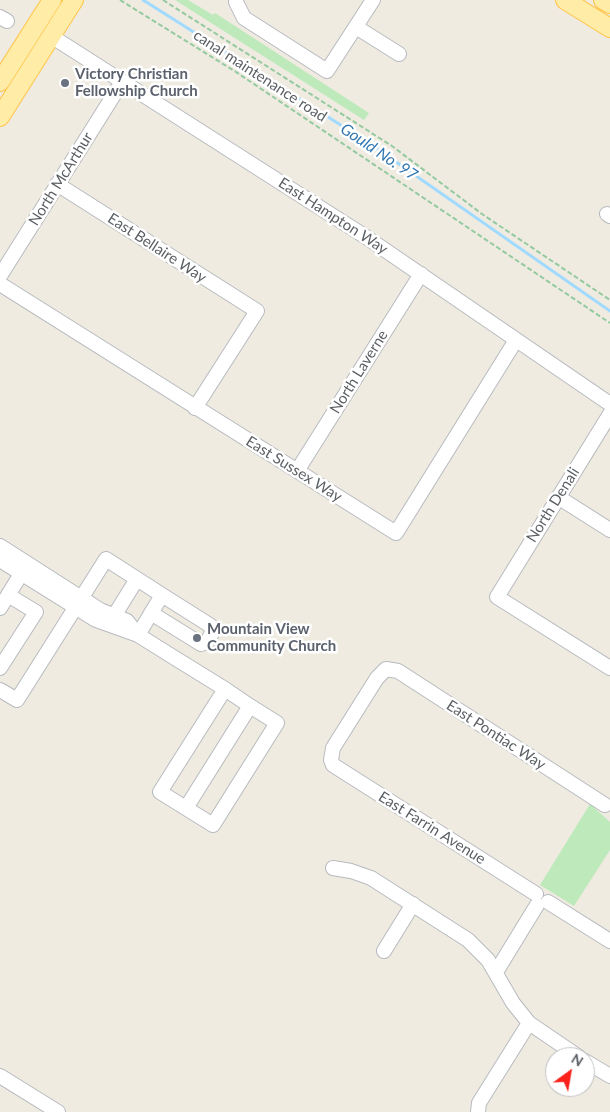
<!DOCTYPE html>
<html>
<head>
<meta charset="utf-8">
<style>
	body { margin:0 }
	#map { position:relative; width:610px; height:1112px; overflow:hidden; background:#efebe1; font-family:Lato,sans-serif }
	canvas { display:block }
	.north { position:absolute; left:545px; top:1047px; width:50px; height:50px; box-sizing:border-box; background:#fff; border:1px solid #bdbfc1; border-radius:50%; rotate:32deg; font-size:14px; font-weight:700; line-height:20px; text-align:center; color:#5a5f64 }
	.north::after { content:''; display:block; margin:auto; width:18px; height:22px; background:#fb221b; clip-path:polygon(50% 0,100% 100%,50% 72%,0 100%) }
</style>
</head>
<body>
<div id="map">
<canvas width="610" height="1112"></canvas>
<div class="north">N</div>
</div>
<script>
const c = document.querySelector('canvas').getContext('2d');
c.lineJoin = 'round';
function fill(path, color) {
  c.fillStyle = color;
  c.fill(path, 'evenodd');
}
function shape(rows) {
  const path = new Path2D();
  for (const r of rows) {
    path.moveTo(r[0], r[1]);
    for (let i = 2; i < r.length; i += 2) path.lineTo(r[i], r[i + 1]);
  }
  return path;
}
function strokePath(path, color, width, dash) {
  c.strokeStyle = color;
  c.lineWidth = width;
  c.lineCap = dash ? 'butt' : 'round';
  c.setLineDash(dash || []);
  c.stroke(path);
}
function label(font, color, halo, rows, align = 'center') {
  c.font = font + ' Lato,sans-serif';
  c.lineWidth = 5;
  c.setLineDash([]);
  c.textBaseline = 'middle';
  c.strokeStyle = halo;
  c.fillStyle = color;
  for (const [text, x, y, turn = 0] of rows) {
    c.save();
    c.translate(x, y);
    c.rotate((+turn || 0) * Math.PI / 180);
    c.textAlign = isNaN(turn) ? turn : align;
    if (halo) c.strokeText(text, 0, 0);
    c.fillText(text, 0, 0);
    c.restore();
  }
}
fill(shape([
	[175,0,188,0,213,15,215,13,369,113,364,120],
	[590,804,610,822,610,850,574,906,540,885]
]), '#bde9bb');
strokePath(shape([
	[143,0,366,141,610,311]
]), '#a1daff', 3);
const minor = shape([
	[236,2,244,18,327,71,373,0],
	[0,17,7,21],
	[356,27,399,54],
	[51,36,366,237,610,404],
	[57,184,257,311,195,408],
	[607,214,610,216],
	[0,276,122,82],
	[0,284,396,533,516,340],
	[610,414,497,597,610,668],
	[297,471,421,274],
	[558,497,610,530],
	[0,546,100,610,127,621,138,635],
	[0,560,96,620,138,635,170,655,225,689,250,706,277,723,213,825,160,792,225,689],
	[0,608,26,566],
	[151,613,201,644,207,642,212,633,211,626,162,595],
	[114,616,137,579],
	[0,668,36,612,8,595],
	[0,690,17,700,106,559,162,595,138,635],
	[186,808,250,706],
	[333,868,351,871,371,878,468,940,488,960,513,1003,529,1023,579,1057],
	[536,894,333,765,331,760,333,748,377,678,386,669,398,671,605,805],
	[548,902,610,941],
	[384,951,413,904],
	[496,972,537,905],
	[585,1061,610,1076],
	[0,1076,58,1112],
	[478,1112,479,1103,529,1023]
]);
const major = shape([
	[565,0,610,28],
	[603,0,610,4],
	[0,82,52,0],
	[0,117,74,0]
]);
strokePath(minor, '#b7babf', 16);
strokePath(major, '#ffc44a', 20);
strokePath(shape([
	[120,0,236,72,610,323],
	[163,0,392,146,482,214,610,300]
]), '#94caa0', 2, [5, 2.5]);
strokePath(minor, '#fff', 14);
strokePath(major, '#ffeca6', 18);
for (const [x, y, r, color] of [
	[65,83,5,"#6b7280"],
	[197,638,5,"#6b7280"]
]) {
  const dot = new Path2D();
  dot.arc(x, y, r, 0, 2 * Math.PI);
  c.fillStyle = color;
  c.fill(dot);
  strokePath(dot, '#fff', 2);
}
label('bold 15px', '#5b616d', '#fff', [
	["Victory Christian",75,74],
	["Fellowship Church",75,91],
	["Mountain View",207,629],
	["Community Church",207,646]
], 'left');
label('15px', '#5a5f64', '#fff', [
	["canal maintenance road",260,76,33],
	["North McArthur",61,179,-58],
	["East Hampton Way",333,216,33],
	["East Bellaire Way",157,248,33],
	["North Laverne",359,372,-58],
	["East Sussex Way",294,469,32],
	["North Denali",553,505,-58],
	["East Pontiac Way",496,735,33],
	["East Farrin Avenue",432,828,32]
]);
label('italic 16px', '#3176b2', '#fff', [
	["Gould No. 97",379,152,34]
]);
</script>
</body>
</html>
